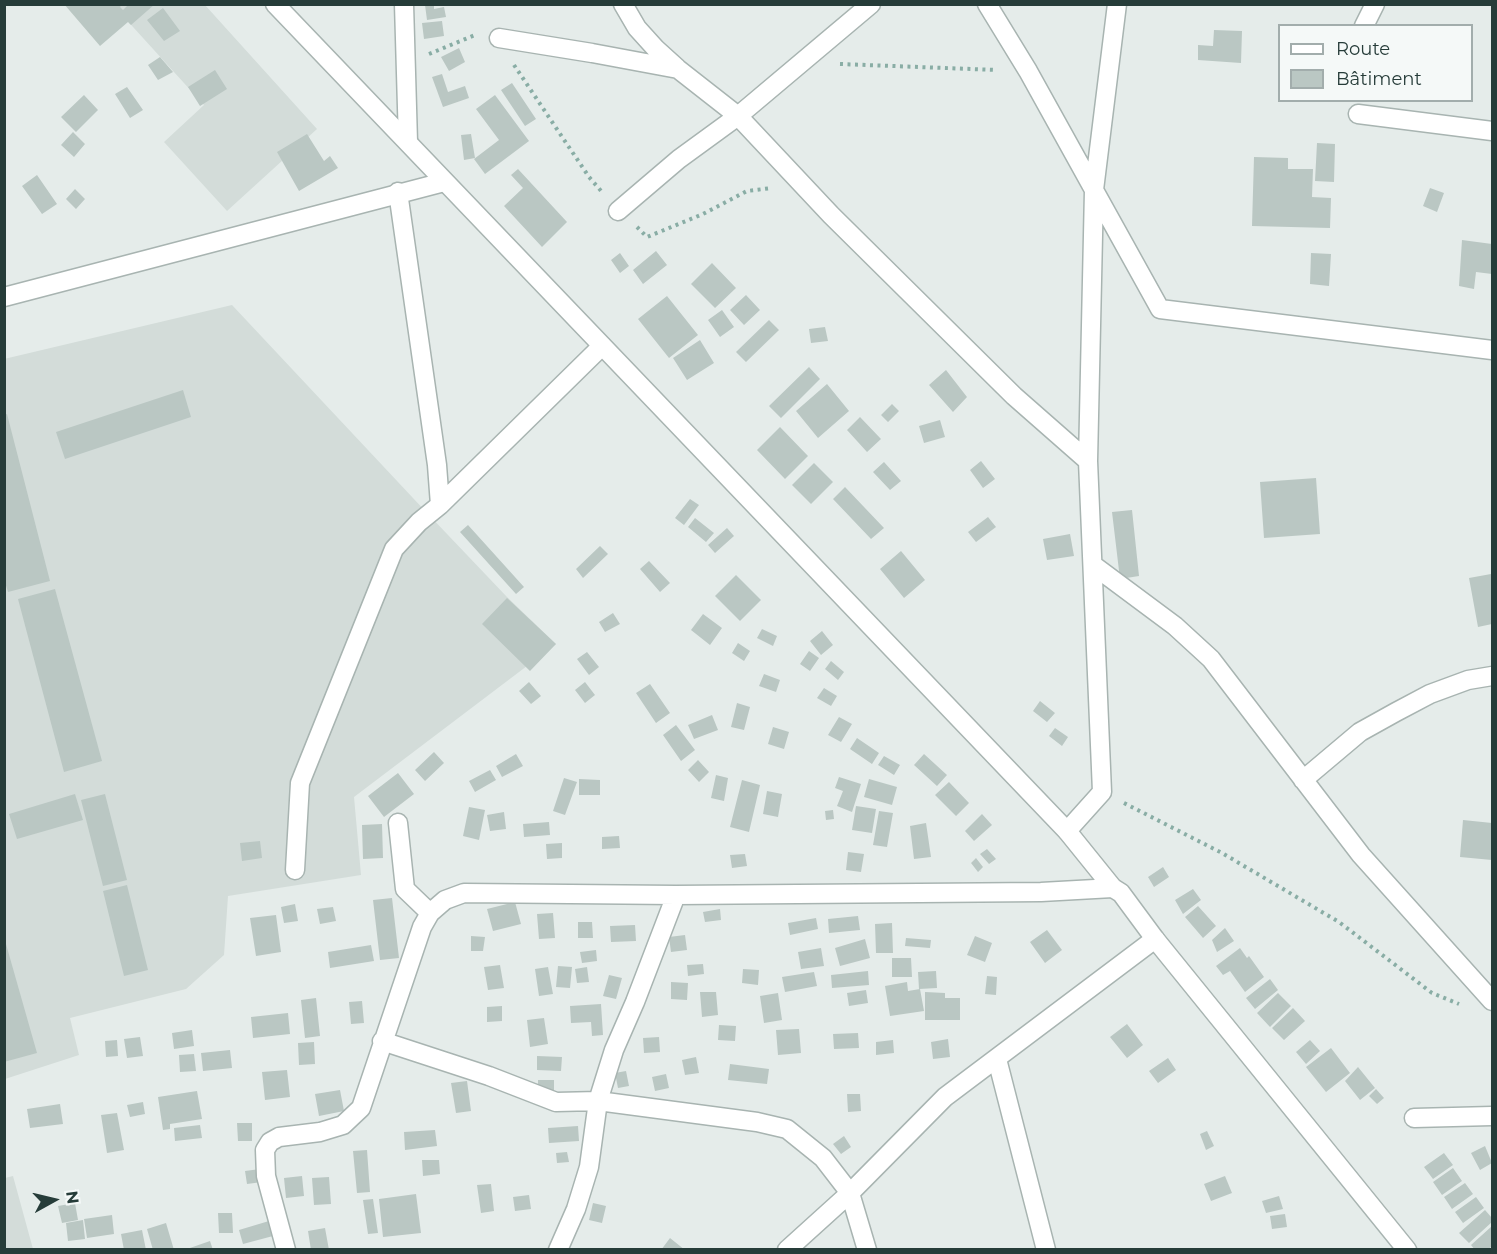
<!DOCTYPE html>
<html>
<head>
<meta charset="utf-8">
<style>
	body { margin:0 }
	#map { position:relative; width:1497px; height:1254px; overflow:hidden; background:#e5ecea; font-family:Montserrat,sans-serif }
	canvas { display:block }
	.frame { position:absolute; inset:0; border:6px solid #263c39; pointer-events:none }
	.legend { position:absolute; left:1278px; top:24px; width:195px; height:78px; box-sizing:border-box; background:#f5f9f8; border:2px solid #a2adac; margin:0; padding:8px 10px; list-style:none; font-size:18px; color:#263c39 }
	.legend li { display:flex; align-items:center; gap:12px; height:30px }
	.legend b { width:30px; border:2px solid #a2adac }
	.north { position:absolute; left:24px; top:1170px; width:60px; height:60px; -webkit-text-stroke:4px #f5f9f8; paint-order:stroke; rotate:82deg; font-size:16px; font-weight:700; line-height:24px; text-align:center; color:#263c39 }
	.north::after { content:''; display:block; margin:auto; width:21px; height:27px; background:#263c39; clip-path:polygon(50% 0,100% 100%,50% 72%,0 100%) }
</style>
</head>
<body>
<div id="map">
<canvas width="1497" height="1254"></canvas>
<div class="frame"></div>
<ul class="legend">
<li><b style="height:8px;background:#fff"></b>Route</li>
<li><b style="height:16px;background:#bac7c3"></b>Bâtiment</li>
</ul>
<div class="north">N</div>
</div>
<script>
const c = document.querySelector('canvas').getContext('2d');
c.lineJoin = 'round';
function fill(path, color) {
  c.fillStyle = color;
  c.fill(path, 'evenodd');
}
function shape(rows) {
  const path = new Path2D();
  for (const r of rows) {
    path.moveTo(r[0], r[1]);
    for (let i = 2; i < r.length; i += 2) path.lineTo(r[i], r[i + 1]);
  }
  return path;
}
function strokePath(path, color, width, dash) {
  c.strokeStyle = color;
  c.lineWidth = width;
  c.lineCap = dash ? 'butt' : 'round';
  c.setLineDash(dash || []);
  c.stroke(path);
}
fill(shape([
	[113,5,205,5,317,129,227,211,164,142,204,105],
	[232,305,428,514,507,597,556,644,354,797,361,875,228,896,224,955,186,989,70,1018,79,1055,5,1079,4,359],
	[13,1176,33,1249,5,1249,5,1178]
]), '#d3dcd9');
fill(shape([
	[64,4,122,4,120,7,123,10,129,4,155,4,131,25,128,22,100,46],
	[434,4,434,9,444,7,446,17,427,20,425,5],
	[163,8,180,31,164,41,147,20],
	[442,21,444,36,424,39,422,23],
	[1214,30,1242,31,1241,63,1198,60,1198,45,1213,46],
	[459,48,465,62,449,71,441,57],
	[160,57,173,72,158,80,148,65],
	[215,70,227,89,200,106,188,87],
	[442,74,448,92,465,86,469,98,443,107,432,77],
	[512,83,536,119,525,126,501,90],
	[127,87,143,110,130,118,115,94],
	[84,95,98,110,76,132,61,117],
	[495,95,529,141,485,174,474,159,499,140,476,109],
	[73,132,85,144,74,157,61,145],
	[307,134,324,161,330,156,338,168,299,191,277,152],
	[471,134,475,158,464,160,461,135],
	[1317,143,1335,144,1334,182,1315,181],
	[1254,157,1288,158,1288,169,1313,169,1312,197,1331,198,1330,228,1252,226],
	[518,169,567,222,542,247,504,206,523,188,511,175],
	[37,175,57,204,42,214,22,186],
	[1430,188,1444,193,1437,212,1423,206],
	[75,189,85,199,76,209,66,199],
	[1462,240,1492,244,1492,274,1476,272,1474,289,1459,286],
	[656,251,667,265,643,284,633,270],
	[620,253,629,266,620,273,611,260],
	[1311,253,1331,254,1329,286,1310,284],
	[712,263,736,288,715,308,691,284],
	[746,295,760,310,744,325,730,310],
	[667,296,698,335,669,358,638,319],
	[722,310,734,327,720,337,708,320],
	[769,320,779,330,746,362,736,352],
	[825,327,828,341,811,343,809,329],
	[700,340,714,363,687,380,673,358],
	[809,367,820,379,781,418,769,406],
	[946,370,967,397,953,412,929,385],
	[827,384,849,411,818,438,796,411],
	[183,390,191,417,65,459,56,432],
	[892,404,899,411,888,422,881,415],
	[7,414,50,581,8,592,4,579,4,415],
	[860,417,881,439,867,452,847,430],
	[940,420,945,437,924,443,919,426],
	[780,427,808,456,785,479,757,450],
	[981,461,995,479,983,488,970,470],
	[884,462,901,481,890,490,873,472],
	[814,463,833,482,811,504,792,485],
	[1316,478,1320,534,1264,538,1260,482],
	[845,487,884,528,871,539,833,499],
	[690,499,699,505,684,525,675,518],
	[1132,510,1139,576,1120,579,1112,512],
	[988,517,996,527,976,542,968,532],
	[695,518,714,533,706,542,688,527],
	[468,525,524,587,516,594,460,532],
	[727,528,734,536,715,553,708,545],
	[1070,534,1074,556,1047,560,1043,539],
	[600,546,608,554,583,578,576,569],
	[901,551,925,580,904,598,880,569],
	[649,561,670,583,660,592,640,569],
	[1491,574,1492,624,1478,627,1469,578],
	[736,575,761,600,740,621,715,596],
	[55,589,102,761,64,772,18,599],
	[507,598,556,644,530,671,482,624],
	[613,613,620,624,605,632,599,622],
	[703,614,722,628,710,645,691,630],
	[762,629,777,636,773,646,757,638],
	[822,631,833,645,821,655,810,641],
	[738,643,750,651,744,661,732,653],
	[809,651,819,658,810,671,800,664],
	[587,652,599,667,589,675,577,659],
	[831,661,844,672,838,680,825,669],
	[764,674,780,680,776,692,759,686],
	[529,682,541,696,531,704,519,691],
	[585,682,595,695,585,703,575,690],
	[650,684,670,713,656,723,636,693],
	[824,688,837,696,831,706,817,698],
	[1040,701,1055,713,1047,722,1033,711],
	[737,703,750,707,744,730,731,727],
	[712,715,718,730,694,739,688,725],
	[839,717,852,724,841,742,828,735],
	[676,725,695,750,681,761,663,735],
	[773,727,789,732,784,749,768,744],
	[1055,728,1068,737,1062,746,1049,736],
	[857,738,879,753,872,764,850,749],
	[434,752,444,763,425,781,415,770],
	[516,754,523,766,502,777,496,766],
	[924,754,947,775,937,786,914,765],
	[884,756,900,765,894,775,878,765],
	[698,760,709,772,699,782,688,770],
	[490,770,496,780,475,792,469,781],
	[398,773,414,794,384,817,368,796],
	[716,775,728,778,724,801,711,798],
	[839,777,861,784,852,812,837,806,843,791,835,788],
	[564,778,577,782,565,815,553,811],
	[579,779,600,780,600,795,579,795],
	[869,779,897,787,892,805,864,797],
	[742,780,760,785,749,832,730,827],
	[949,782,969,803,956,816,935,795],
	[767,791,782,794,778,817,763,814],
	[75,794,83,820,17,839,9,814],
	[105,794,127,880,103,886,81,800],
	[856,806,876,809,872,833,852,830],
	[469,807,485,810,479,840,463,836],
	[833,810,834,819,826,820,825,811],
	[879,811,893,813,887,847,873,845],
	[504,812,506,829,490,831,487,815],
	[982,814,992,825,974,841,965,831],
	[1463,820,1492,823,1492,860,1460,857],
	[549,822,550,835,524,837,523,824],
	[926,823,931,857,914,859,910,826],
	[382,824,383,858,363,859,362,825],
	[619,836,620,848,602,849,602,837],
	[260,841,262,858,242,861,240,843],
	[562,843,562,858,547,859,546,844],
	[987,849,996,859,989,864,980,854],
	[848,852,864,854,861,872,846,870],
	[745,854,747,866,732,868,730,855],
	[976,858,983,867,978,872,971,863],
	[1163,867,1169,877,1154,887,1148,877],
	[127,885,148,970,124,976,103,891],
	[1193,889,1201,900,1183,914,1175,900],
	[392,898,399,958,380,960,373,900],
	[515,902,521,924,493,931,487,909],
	[295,904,298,921,284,923,281,907],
	[1198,906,1216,926,1203,938,1185,917],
	[333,907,336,921,320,924,317,909],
	[720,909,721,920,705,922,703,912],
	[553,913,555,938,539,939,537,914],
	[276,915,281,952,256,956,250,918],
	[858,916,860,930,829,933,828,919],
	[816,918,818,929,790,935,788,923],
	[578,922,592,922,593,938,578,938],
	[892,923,893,953,876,953,875,924],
	[635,925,636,941,611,942,610,926],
	[1225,928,1234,941,1217,952,1212,940],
	[1047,930,1062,950,1045,963,1030,942],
	[685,935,687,950,671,952,669,937],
	[471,936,485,937,483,951,471,951],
	[975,936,992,943,985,962,967,955],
	[4,937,37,1053,4,1062],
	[906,938,931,940,930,948,905,946],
	[865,939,870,958,840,966,835,948],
	[371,945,374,961,330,968,328,952],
	[821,948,824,966,801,969,798,952],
	[1240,948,1247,958,1249,956,1264,977,1245,992,1230,971,1223,975,1216,966],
	[596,950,597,961,582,963,580,952],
	[892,958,911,958,912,977,892,977],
	[703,964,704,974,688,976,687,965],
	[500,965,504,988,488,990,484,967],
	[558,966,572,967,570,988,556,987],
	[548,967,553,994,539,996,535,969],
	[587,967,589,982,577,983,575,969],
	[743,969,759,970,758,985,742,983],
	[868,971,869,985,832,988,831,975],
	[936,971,937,988,919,989,918,972],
	[814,972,817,986,785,992,782,977],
	[609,975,622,978,616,999,603,996],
	[987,976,997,977,996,995,985,994],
	[1270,979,1278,990,1255,1009,1246,998],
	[671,982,688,983,687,1000,671,999],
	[907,982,908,991,920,989,924,1011,890,1016,885,986],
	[866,990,868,1003,849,1006,847,993],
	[700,992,716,992,718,1015,702,1017],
	[925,992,945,993,945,998,960,998,960,1020,925,1020],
	[778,993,782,1020,764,1023,760,996],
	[1278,993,1291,1006,1270,1027,1257,1013],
	[316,998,320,1036,305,1038,301,1000],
	[362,1001,364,1023,351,1024,349,1002],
	[601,1004,603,1035,592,1036,591,1022,571,1023,570,1006],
	[502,1006,502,1021,487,1022,487,1007],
	[1293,1008,1305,1021,1284,1040,1272,1028],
	[288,1013,290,1034,253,1038,251,1017],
	[544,1018,548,1044,530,1047,527,1020],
	[1127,1024,1143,1045,1127,1058,1110,1037],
	[719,1025,736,1026,735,1041,718,1040],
	[799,1029,801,1053,778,1055,776,1030],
	[192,1030,194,1046,174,1049,172,1033],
	[858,1033,859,1048,834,1049,833,1034],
	[140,1037,143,1056,127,1058,124,1039],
	[659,1037,660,1052,644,1053,643,1038],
	[948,1039,950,1057,933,1059,931,1042],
	[117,1040,118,1056,106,1057,105,1041],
	[893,1040,894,1053,876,1055,876,1042],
	[1310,1040,1320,1051,1306,1064,1296,1052],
	[314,1042,315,1064,299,1065,298,1043],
	[1331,1048,1350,1073,1326,1092,1306,1067],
	[230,1050,232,1068,203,1071,201,1053],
	[194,1054,196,1071,180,1072,179,1055],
	[537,1056,562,1057,561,1071,537,1070],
	[696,1057,699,1073,685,1075,682,1060],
	[1168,1058,1176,1070,1158,1083,1149,1071],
	[730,1064,769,1069,767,1084,728,1080],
	[1358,1067,1375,1088,1360,1100,1345,1081],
	[287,1070,290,1097,265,1100,262,1072],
	[626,1071,629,1086,618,1088,615,1073],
	[666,1074,669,1088,655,1091,652,1077],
	[538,1080,554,1080,554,1092,538,1091],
	[467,1081,471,1111,456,1113,451,1083],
	[1376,1089,1384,1098,1377,1104,1369,1096],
	[340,1090,344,1111,319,1116,315,1094],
	[197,1091,202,1119,170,1124,170,1129,163,1130,158,1097],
	[847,1094,860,1094,861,1111,848,1112],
	[143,1102,145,1114,130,1117,127,1105],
	[60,1104,63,1124,30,1128,27,1109],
	[117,1113,124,1150,107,1153,101,1115],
	[237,1123,252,1123,252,1141,238,1141],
	[200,1125,202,1138,175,1141,174,1128],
	[578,1126,579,1141,549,1143,548,1128],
	[435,1130,437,1146,405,1150,404,1132],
	[1207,1131,1214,1146,1206,1150,1200,1134],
	[844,1136,851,1147,841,1154,833,1144],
	[1485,1146,1492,1163,1480,1170,1471,1153],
	[367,1150,370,1192,357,1193,353,1151],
	[567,1152,569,1162,557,1163,556,1153],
	[1444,1153,1453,1165,1433,1179,1424,1167],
	[422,1160,439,1160,440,1174,423,1176],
	[1453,1168,1462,1181,1442,1195,1433,1182],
	[260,1169,262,1182,247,1184,245,1171],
	[302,1176,304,1196,286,1198,284,1178],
	[1225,1176,1232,1193,1211,1201,1204,1184],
	[329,1177,331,1204,314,1205,312,1178],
	[1465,1183,1473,1194,1452,1209,1444,1197],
	[491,1184,494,1211,481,1213,477,1185],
	[416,1194,421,1233,383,1237,379,1199],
	[529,1195,531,1209,515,1211,513,1197],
	[1279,1196,1283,1209,1266,1213,1262,1201],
	[1476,1197,1484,1208,1463,1223,1455,1212],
	[373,1199,378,1233,368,1234,363,1200],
	[75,1203,78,1220,62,1223,58,1206],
	[593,1203,606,1206,602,1223,589,1220],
	[1485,1210,1492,1218,1492,1222,1469,1243,1459,1233],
	[218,1213,232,1213,233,1233,219,1233],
	[1285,1214,1287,1227,1272,1229,1270,1216],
	[112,1215,114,1234,87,1238,84,1219],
	[83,1220,85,1239,68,1241,66,1223],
	[269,1221,273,1236,243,1244,239,1230],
	[166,1223,174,1250,153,1250,147,1229],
	[1492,1226,1492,1246,1488,1250,1475,1250,1471,1245],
	[325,1228,329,1250,311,1250,308,1231],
	[142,1230,146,1250,124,1250,121,1234],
	[670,1238,685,1250,661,1250],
	[210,1241,213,1250,187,1250,187,1249]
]), '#bac7c3');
const service = shape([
	[398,192,437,465,440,505],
	[295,870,300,783,394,549,419,522,440,505,602,346]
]);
const minor = shape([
	[404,4,408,142],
	[623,4,637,28,656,49,677,68],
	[987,4,1028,71,1160,309,1492,350],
	[1364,26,1375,4],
	[499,38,592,53,678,69,738,116,831,215,1014,396,1088,461],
	[1358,114,1492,131],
	[618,211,679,159,738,116,871,4],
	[4,297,444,182],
	[1093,565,1175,626,1211,659,1361,855,1492,1001],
	[1303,780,1360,732,1396,712,1430,694,1468,680,1492,676],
	[398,823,405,889,430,913],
	[1067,831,1102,792,1088,461,1094,190,1117,4],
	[382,1041,489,1076,556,1102,598,1101,757,1122,787,1129,823,1158,850,1193,867,1250],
	[997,1059,1046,1250],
	[1414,1118,1492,1116],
	[286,1250,266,1176,265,1150,270,1142,279,1137,320,1132,343,1125,361,1108,422,927,430,913,445,900,464,893,676,895,1041,892,1113,888],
	[558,1250,576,1209,589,1167,598,1101,614,1050,635,1002,676,895],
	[787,1250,850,1193,945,1097,1155,939]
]);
const tertiary = shape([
	[275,4,1067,831,1113,888,1121,893,1155,939,1407,1250]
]);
strokePath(service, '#a8b4b1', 21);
strokePath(minor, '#a8b4b1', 21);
strokePath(tertiary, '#a8b4b1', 21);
strokePath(shape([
	[429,54,475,35],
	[840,64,997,70],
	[514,65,589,177,602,192],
	[637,227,647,237,703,214,747,191,772,188],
	[1124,803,1222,853,1339,922,1432,993,1459,1004]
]), '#89ada5', 4, [3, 4.5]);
strokePath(service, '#fff', 18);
strokePath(minor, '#fff', 18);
strokePath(tertiary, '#fff', 18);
</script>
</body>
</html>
